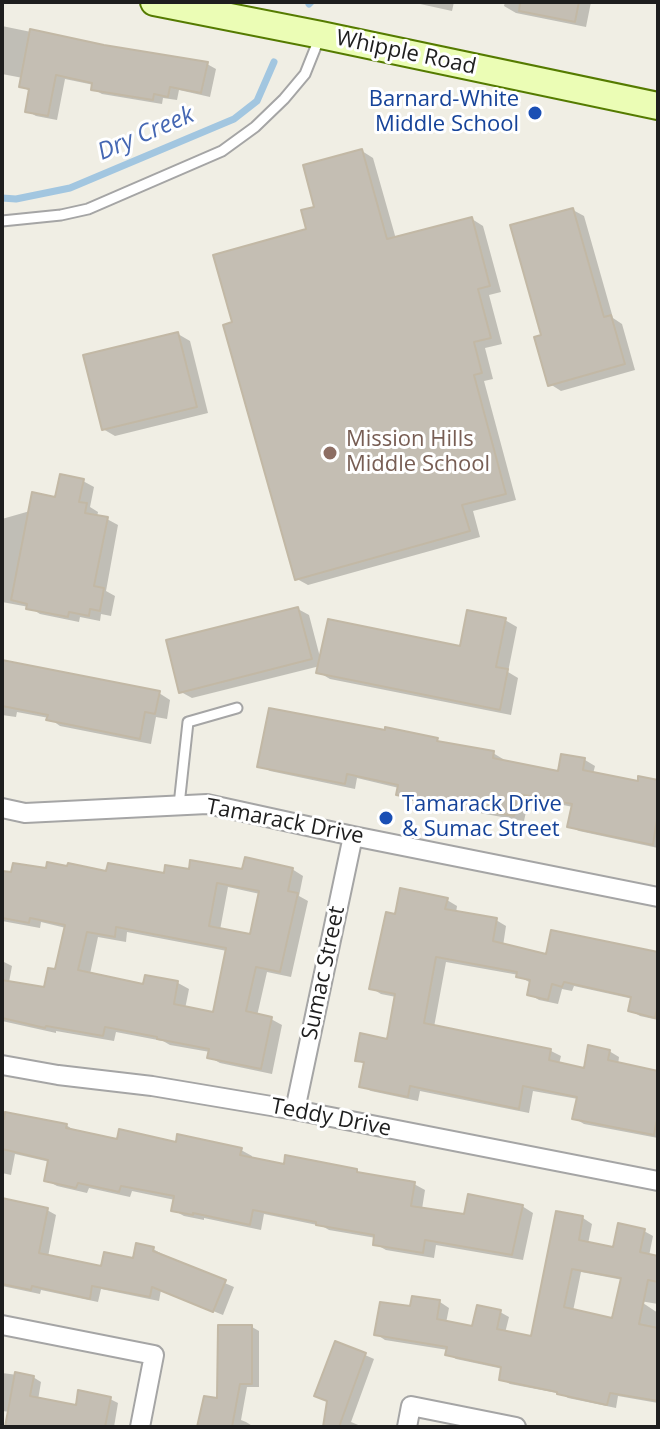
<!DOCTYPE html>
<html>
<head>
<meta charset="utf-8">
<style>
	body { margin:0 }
	#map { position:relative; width:660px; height:1429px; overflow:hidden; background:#f0eee4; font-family:"Open Sans",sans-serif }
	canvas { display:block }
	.frame { position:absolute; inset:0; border:4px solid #1e1e1e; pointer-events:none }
</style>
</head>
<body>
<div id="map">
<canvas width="660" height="1429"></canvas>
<div class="frame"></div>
</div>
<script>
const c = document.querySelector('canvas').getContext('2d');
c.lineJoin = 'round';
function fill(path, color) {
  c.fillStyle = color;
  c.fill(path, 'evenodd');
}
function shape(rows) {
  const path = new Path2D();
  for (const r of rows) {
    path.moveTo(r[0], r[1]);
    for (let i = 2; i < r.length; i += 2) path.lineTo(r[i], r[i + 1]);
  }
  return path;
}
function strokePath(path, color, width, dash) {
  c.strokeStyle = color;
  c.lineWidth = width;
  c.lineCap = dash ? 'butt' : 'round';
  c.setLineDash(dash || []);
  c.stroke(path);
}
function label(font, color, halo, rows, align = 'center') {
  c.font = font + ' "Open Sans",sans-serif';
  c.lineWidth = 6;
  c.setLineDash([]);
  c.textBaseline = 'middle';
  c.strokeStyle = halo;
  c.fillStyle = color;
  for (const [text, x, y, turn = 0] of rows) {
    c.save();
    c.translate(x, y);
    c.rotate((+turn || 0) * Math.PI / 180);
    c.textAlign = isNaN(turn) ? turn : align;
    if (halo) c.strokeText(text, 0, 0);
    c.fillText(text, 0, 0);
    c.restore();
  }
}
fill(shape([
	[411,2,454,2,452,11],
	[505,2,591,2,586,27,516,13,504,6],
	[2,26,104,47,207,64,216,69,210,97,179,90,177,100,163,98,162,104,102,94,93,89,94,85,65,79,57,120,36,116,27,111,31,92,21,86,23,78,2,74],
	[362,151,373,158,396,239,472,219,483,226,501,292,489,295,502,344,485,348,493,379,484,381,516,500,473,511,480,537,308,585,297,579,234,323,308,231,317,208],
	[573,210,584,216,613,318,622,324,635,370,561,391,550,384,543,337],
	[178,334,190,341,208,413,115,436,103,429],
	[83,481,94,487,90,507,98,512,97,517,107,519,118,525,106,591,115,596,111,616,101,614,100,621,80,617,79,622,40,614,29,607,2,602,2,519,30,511,57,499],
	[298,609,309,615,321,661,461,648,505,620,517,627,508,672,518,678,511,715,330,679,318,672,320,666,192,698,181,692],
	[2,662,159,693,170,700,167,719,156,717,151,744,60,726,49,718,17,712,16,717,2,715],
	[437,740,445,745,493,753,503,759,503,762,559,773,563,756,585,760,595,766,593,774,639,784,658,781,658,848,579,831,569,826,573,807,529,798,524,821,408,800,398,794,399,788,357,778,355,789,270,771,260,766],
	[292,869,303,876,299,896,308,901,291,977,267,972,257,1016,271,1019,282,1025,272,1074,220,1063,209,1057,210,1052,170,1045,163,1041,116,1032,114,1041,56,1031,56,1033,2,1021,2,961,12,966,9,982,45,989,57,972,66,928,41,922,40,928,2,921,2,872,13,874,48,871,165,875,190,872],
	[228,887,260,894,251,937,220,930],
	[127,932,227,951,214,1014,185,1009,189,989,178,983,145,986,90,974,98,937,126,942],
	[447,900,457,906,456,913,496,920,506,926,503,946,548,956,658,954,658,1020,640,1016,630,1010,633,999,574,986,572,991,562,989,558,1004,539,1000,529,994,531,983,518,976,519,975,446,962,434,1027,551,1051,561,1056,559,1064,585,1070,609,1051,619,1057,618,1065,658,1073,658,1138,584,1124,574,1118,578,1099,533,1091,529,1113,420,1091,418,1101,371,1091,361,1086,366,1065,357,1060,388,1041,396,997,381,994,371,988,396,916],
	[2,1113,66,1125,77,1132,118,1141,177,1144,241,1150,252,1156,252,1159,285,1167,357,1171,364,1176,414,1184,425,1190,422,1209,466,1216,522,1206,533,1213,523,1260,436,1245,434,1258,386,1250,375,1244,376,1238,329,1230,322,1226,264,1214,261,1230,204,1218,204,1220,184,1216,173,1210,175,1200,132,1191,130,1197,89,1188,87,1193,57,1186,46,1180,50,1162,15,1154,11,1175,2,1173],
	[47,1210,56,1215,48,1257,103,1269,134,1260,153,1249,162,1254,161,1256,234,1287,223,1315,161,1290,159,1301,101,1289,98,1302,41,1290,40,1294,2,1286,2,1248],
	[558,1214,583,1218,592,1224,588,1244,614,1249,644,1231,653,1236,649,1256,658,1257,658,1304,640,1301,658,1313,658,1403,618,1396,616,1408,568,1398,562,1394,510,1384,501,1379,503,1369,456,1359,447,1354,448,1350,385,1340,376,1334,412,1309,414,1298,440,1302,449,1308,446,1323,474,1329,500,1312,509,1317,505,1333,532,1338],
	[581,1272,623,1280,614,1321,573,1311],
	[252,1327,259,1331,259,1387,247,1387,241,1420,246,1422,254,1427,199,1427,219,1401],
	[365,1355,374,1359,351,1422,363,1427,325,1427,329,1402,317,1395],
	[2,1373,33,1377,41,1382,38,1400,77,1407,110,1399,118,1403,114,1427,7,1427,10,1412,2,1411]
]), '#0003');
strokePath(shape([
	[309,4,311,2],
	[2,198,16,199,70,188,234,119,257,101,274,62]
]), '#a2c6e0', 7);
const building = shape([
	[520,2,579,2,575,22,519,11,520,2],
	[30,29,104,45,208,62,201,93,170,87,168,97,154,94,153,100,91,90,92,83,56,75,48,116,25,112,29,89,19,87,30,29],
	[362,149,387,239,472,217,490,286,478,289,491,338,474,342,482,373,474,375,506,494,462,505,470,531,295,580,223,325,232,322,213,255,306,229,301,210,314,207,303,165,362,149],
	[573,208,604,317,611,315,625,364,548,386,534,337,541,335,510,225,573,208],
	[178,332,197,407,102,430,83,355,178,332],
	[60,474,84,479,79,502,87,503,85,513,108,517,94,586,104,588,100,611,90,609,89,616,69,612,68,617,37,611,26,609,27,604,11,600,32,492,55,497,60,474],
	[298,607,312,659,179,693,166,640,298,607],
	[467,610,506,618,496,667,508,669,500,710,316,673,328,619,460,646,467,610],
	[2,660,160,691,155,714,145,712,140,739,46,720,48,715,2,706,2,660],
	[269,708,385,730,385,727,438,738,437,741,494,751,493,758,558,771,561,754,585,758,583,770,638,781,638,776,658,780,658,813,653,845,567,827,572,804,519,794,514,816,396,795,398,785,347,774,345,784,257,767,269,708],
	[245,857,293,868,288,891,298,893,280,972,256,967,246,1011,272,1017,261,1069,207,1058,209,1049,157,1039,157,1037,105,1027,103,1036,46,1026,45,1028,2,1018,2,980,44,987,48,968,55,969,65,925,30,918,29,923,2,918,2,871,11,872,13,863,46,868,47,862,67,866,68,863,106,871,108,863,164,873,165,865,189,869,190,860,242,869,245,857],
	[217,883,259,891,250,934,209,926,217,883],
	[116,927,226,948,213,1012,174,1004,178,981,145,975,143,984,78,970,87,932,115,937,116,927],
	[400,888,448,898,445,909,497,918,493,941,546,954,551,930,658,952,658,1004,655,1018,628,1011,631,997,564,982,562,987,552,984,548,1000,527,995,530,980,516,977,517,972,436,957,424,1023,551,1049,549,1060,584,1068,588,1045,610,1050,608,1060,658,1071,658,1114,654,1135,572,1119,577,1097,523,1086,519,1109,410,1086,408,1097,359,1087,364,1062,355,1061,360,1033,387,1039,395,994,369,989,386,912,395,914,400,888],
	[5,1112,67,1124,66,1128,117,1139,119,1129,176,1142,177,1134,242,1148,240,1155,284,1164,285,1155,357,1169,357,1172,415,1182,411,1206,464,1214,468,1194,523,1205,512,1255,425,1240,423,1253,373,1245,374,1235,316,1225,316,1222,253,1210,250,1225,193,1213,193,1215,171,1211,174,1196,121,1186,119,1192,78,1183,76,1188,44,1181,48,1160,2,1149,2,1118,4,1119,5,1112],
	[2,1198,48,1208,39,1253,101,1266,104,1252,133,1258,136,1243,154,1247,153,1251,226,1280,213,1312,152,1287,150,1297,92,1286,90,1299,32,1286,31,1290,2,1284,2,1198],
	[556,1211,583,1216,579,1240,613,1247,618,1223,645,1229,640,1252,658,1256,658,1282,648,1280,639,1324,658,1328,658,1401,610,1393,607,1405,557,1394,557,1392,499,1380,501,1367,445,1355,447,1347,374,1335,380,1302,410,1306,412,1296,440,1300,437,1319,472,1326,477,1305,501,1310,497,1329,531,1336,556,1211],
	[572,1269,621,1278,612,1318,564,1307,572,1269],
	[218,1325,252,1325,252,1384,240,1384,232,1427,197,1427,204,1396,217,1398,218,1325],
	[335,1341,366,1353,339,1427,323,1427,327,1401,314,1396,335,1341],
	[15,1372,34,1376,30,1396,76,1405,78,1390,111,1397,105,1427,5,1427,15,1372]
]);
fill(building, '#c4beb3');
strokePath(building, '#c2b8a5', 2);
const service = shape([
	[2,221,61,215,88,209,222,151,255,127,284,99,305,74,319,39],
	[179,805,188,722,237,708]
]);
const minor = shape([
	[2,808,25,813,207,804,353,836,658,897],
	[2,1065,58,1075,152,1086,295,1110,658,1181],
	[295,1110,353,836],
	[2,1325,154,1355,140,1427],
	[407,1427,411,1406,516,1427]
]);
const secondary = shape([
	[154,2,321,35,658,106]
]);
strokePath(service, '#a5a5a5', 13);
strokePath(minor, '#a5a5a5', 22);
strokePath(secondary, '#557b00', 30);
strokePath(service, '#fff', 9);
strokePath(minor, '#fff', 18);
strokePath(secondary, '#ebfdb5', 26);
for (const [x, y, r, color] of [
	[535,113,8,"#1a4fb4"],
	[330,453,8,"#8d6e63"],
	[386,818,8,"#1a4fb4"]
]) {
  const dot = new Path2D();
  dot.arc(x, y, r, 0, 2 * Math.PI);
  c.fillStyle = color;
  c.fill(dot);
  strokePath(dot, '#fff', 3);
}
label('22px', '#1e1e1e', '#fff', [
	["Whipple Road",406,53,12],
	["Tamarack Drive",285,822,11],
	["Sumac Street",324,973,-78],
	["Teddy Drive",331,1118,11]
]);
label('22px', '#164399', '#fff', [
	["Barnard-White",519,100],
	["Middle School",519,125],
	["Tamarack Drive",402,805,"left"],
	["& Sumac Street",402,830,"left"]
], 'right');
label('22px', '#785e54', '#fff', [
	["Mission Hills",346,440],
	["Middle School",346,465]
], 'left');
label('italic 24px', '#4567b3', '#fff', [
	["Dry Creek",146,134,-23]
]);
</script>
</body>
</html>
